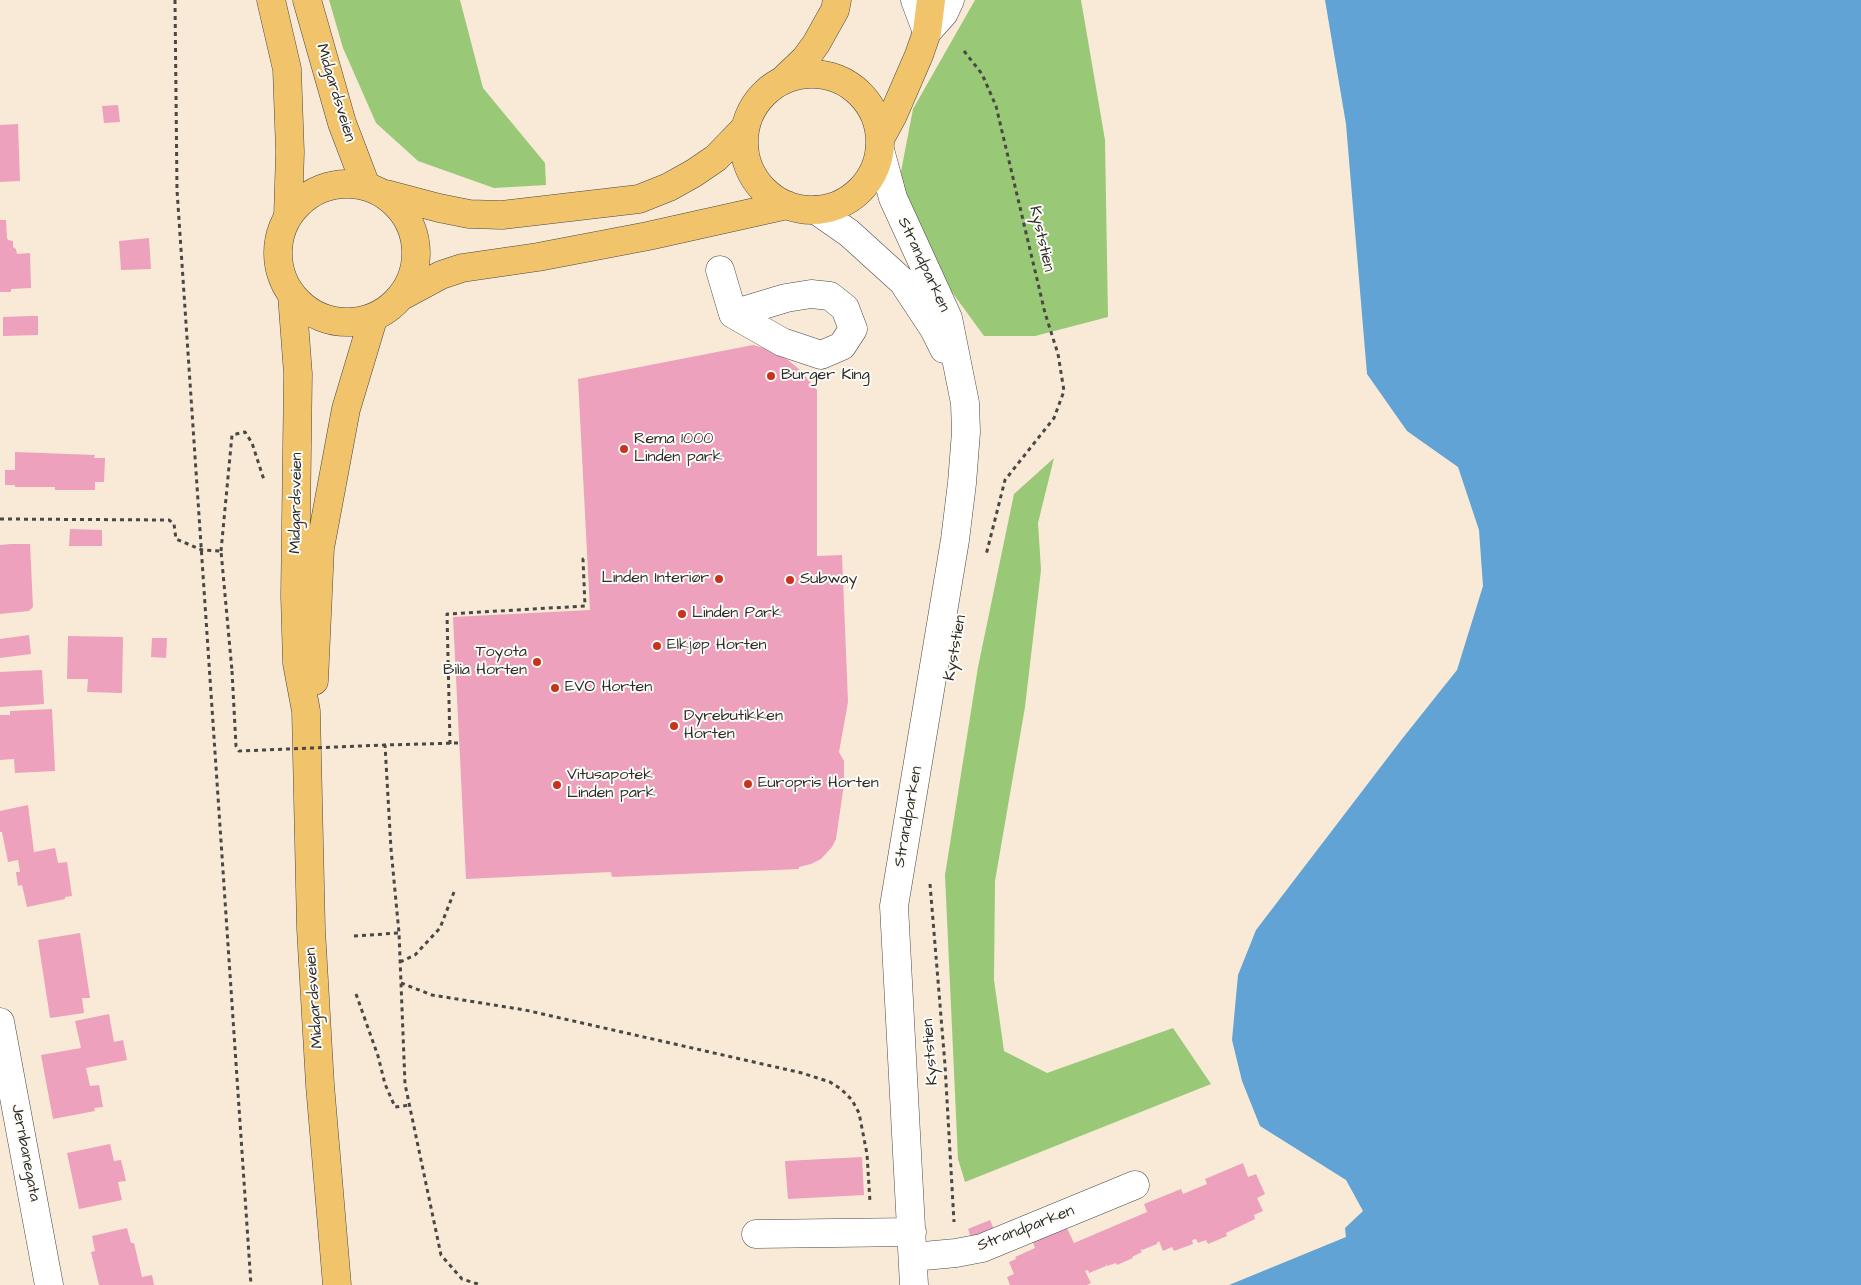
<!DOCTYPE html>
<html>
<head>
<meta charset="utf-8">
<style>
	body { margin:0 }
	canvas { display:block; background:#f8ead7 }
</style>
</head>
<body>
<canvas width="1861" height="1285"></canvas>
<script>
const c = document.querySelector('canvas').getContext('2d');
c.lineJoin = 'round';
function fill(path, color) {
  c.fillStyle = color;
  c.fill(path, 'evenodd');
}
function shape(rows) {
  const path = new Path2D();
  for (const r of rows) {
    if (r.length === 3) {
      path.moveTo(r[0] + r[2], r[1]);
      path.arc(r[0], r[1], r[2], 0, 2 * Math.PI);
      continue;
    }
    path.moveTo(r[0], r[1]);
    for (let i = 2; i < r.length; i += 2) path.lineTo(r[i], r[i + 1]);
  }
  return path;
}
function strokePath(path, color, width, dash) {
  c.strokeStyle = color;
  c.lineWidth = width;
  c.lineCap = dash ? 'butt' : 'round';
  c.setLineDash(dash || []);
  c.stroke(path);
}
function label(font, color, halo, rows, align = 'center') {
  c.font = font + ' "Architects Daughter",sans-serif';
  c.lineWidth = 4;
  c.setLineDash([]);
  c.textBaseline = 'middle';
  c.strokeStyle = halo;
  c.fillStyle = color;
  for (const [text, x, y, turn = 0] of rows) {
    c.save();
    c.translate(x, y);
    c.rotate((+turn || 0) * Math.PI / 180);
    c.textAlign = isNaN(turn) ? turn : align;
    if (halo) c.strokeText(text, 0, 0);
    c.fillText(text, 0, 0);
    c.restore();
  }
}
fill(shape([
	[329,0,460,0,483,88,545,163,546,185,494,188,418,161,376,123,343,48],
	[975,0,1081,0,1105,140,1108,317,1035,336,984,336,930,262,899,182,913,109],
	[1054,458,1038,523,1041,570,1025,707,995,881,994,980,1004,1051,1047,1073,1173,1028,1211,1084,965,1182,958,1159,945,875,978,667,1014,494]
]), '#99c877');
fill(shape([
	[1325,0,1861,0,1861,1285,1229,1285,1346,1237,1345,1228,1363,1211,1346,1180,1260,1126,1242,1081,1232,1040,1238,975,1256,930,1402,739,1457,670,1483,586,1479,530,1458,467,1407,431,1367,374,1346,124]
]), '#60a3d4');
fill(shape([
	[118,105,120,122,104,123,102,106],
	[18,124,20,181,0,182,0,125],
	[0,220,6,220,7,238,8,240,13,241,13,247,16,249,17,254,30,253,31,288,11,289,11,292,0,292],
	[149,238,151,269,121,270,119,241],
	[30,316,38,316,38,335,3,336,3,317],
	[753,345,767,349,788,360,800,370,817,390,817,556,842,555,848,702,839,752,844,761,844,784,836,839,832,847,821,859,811,864,799,867,799,869,612,877,611,872,466,879,453,617,590,610,578,379],
	[15,452,95,455,94,458,105,458,104,482,95,482,95,490,55,490,55,487,15,487,15,485,5,485,5,470,15,470],
	[70,529,102,530,102,546,69,546],
	[11,544,30,544,33,607,29,611,0,614,0,545],
	[29,635,31,654,0,658,0,639],
	[68,636,123,637,122,693,87,692,88,679,67,679],
	[152,638,167,638,166,658,151,657],
	[42,670,44,704,0,707,0,672],
	[52,709,55,771,15,773,14,759,0,760,0,715,10,715,10,711],
	[28,805,34,852,55,848,58,863,67,862,72,896,65,897,65,899,27,907,22,885,18,886,16,872,20,872,18,860,8,862,2,832,0,832,0,811],
	[80,933,90,998,82,998,84,1013,50,1018,38,940],
	[109,1014,114,1042,123,1040,127,1060,86,1068,90,1086,99,1085,103,1107,94,1108,95,1111,53,1119,41,1055,81,1048,75,1021],
	[110,1144,114,1161,121,1160,126,1181,118,1182,122,1200,79,1209,67,1153],
	[862,1157,864,1195,788,1199,785,1161],
	[1243,1163,1248,1177,1256,1174,1265,1194,1257,1198,1263,1211,1254,1215,1255,1219,1226,1233,1227,1236,1208,1244,1206,1240,1198,1243,1196,1239,1192,1240,1193,1244,1174,1251,1172,1247,1163,1251,1159,1241,1157,1243,1157,1244,1142,1250,1140,1249,1142,1252,1132,1257,1133,1258,1117,1265,1116,1263,1107,1266,1106,1264,1106,1266,1089,1273,1088,1270,1085,1271,1091,1283,1087,1285,1010,1285,1007,1277,1014,1274,1009,1262,1016,1259,1015,1257,1035,1248,1032,1240,1066,1226,1074,1243,1147,1212,1144,1204,1181,1189,1183,1194,1207,1184,1205,1179],
	[990,1220,996,1234,973,1243,968,1229],
	[127,1228,131,1243,134,1243,142,1277,152,1275,154,1285,99,1285,91,1252,95,1251,92,1236]
]), '#eda1bd');
const minor = shape([
	[915,0,927,32,944,13,950,0],
	[880,150,893,198,948,318,965,403,966,432,962,483,955,540,894,906,914,1285],
	[816,210,849,233,903,282,934,329,944,349],
	[720,270,733,314,782,342,821,355,842,346,853,329,845,308,830,296,811,294,786,298,733,314],
	[0,1022,49,1285],
	[756,1234,912,1232],
	[913,1257,956,1253,982,1248,1135,1185]
]);
const major = shape([
	[271,0,287,69,290,152,288,216],
	[307,0,342,123,366,186]
]);
const highway = shape([
	[812,142,68],
	[782,81,805,59,816,44,835,10,837,0],
	[881,137,893,115,919,55,927,32,931,0],
	[347,253,69],
	[386,194,439,208,469,214,502,215,639,199,669,187,694,173,716,158,745,128],
	[292,295,298,374,295,596,297,663,306,711,311,929,320,1085,337,1285],
	[402,296,441,275,462,268,538,257,648,236,787,205],
	[314,681,320,548,346,409,373,319]
]);
strokePath(minor, '#4a4845', 29);
strokePath(major, '#4a4845', 29);
strokePath(highway, '#4a4845', 29);
strokePath(shape([
	[175,0,177,190,251,1285],
	[964,51,982,74,996,106,1045,313,1058,354,1064,391,1054,418,1005,480,986,555],
	[0,519,169,520,174,524,176,539,202,550,221,551,232,671],
	[221,551,232,435,245,432,252,443,264,480],
	[458,743,385,745,391,849,399,933,405,1084,441,1255,462,1279,481,1285],
	[450,744,447,614,585,606,583,559,587,559],
	[930,884,945,1065,954,1222],
	[354,936,399,933],
	[400,962,415,955,440,928,454,892],
	[401,983,432,995,525,1010,802,1073,830,1082,841,1089,852,1100,859,1113,867,1154,870,1202],
	[356,994,378,1056,385,1084,395,1107,410,1105]
]), '#4a4845', 3, [4, 4]);
strokePath(minor, '#fff', 28);
strokePath(major, '#f1c36a', 28);
strokePath(highway, '#f1c36a', 28);
strokePath(shape([
	[232,671,236,746,239,751,385,745]
]), '#4a4845', 3, [4, 4]);
for (const [x, y, r, color] of [
	[771,376,5,"#c8321e"],
	[624,449,5,"#c8321e"],
	[719,579,5,"#c8321e"],
	[790,580,5,"#c8321e"],
	[682,614,5,"#c8321e"],
	[657,646,5,"#c8321e"],
	[537,662,5,"#c8321e"],
	[555,688,5,"#c8321e"],
	[674,726,5,"#c8321e"],
	[748,784,5,"#c8321e"],
	[557,785,5,"#c8321e"]
]) {
  const dot = new Path2D();
  dot.arc(x, y, r, 0, 2 * Math.PI);
  c.fillStyle = color;
  c.fill(dot);
  strokePath(dot, '#fdfcf7', 2);
}
label('16px', '#2b2b2b', '#fdfcf7', [
	["Midgardsveien",335,93,73],
	["Kyststien",1041,239,77],
	["Strandparken",923,265,65],
	["Midgardsveien",297,503,-89],
	["Kyststien",956,648,-80],
	["Strandparken",909,817,-80],
	["Midgardsveien",315,998,-94],
	["Kyststien",931,1052,-94],
	["Jernbanegata",25,1153,79],
	["Strandparken",1026,1229,-21]
]);
label('16px', '#2b2b2b', '#fdfcf7', [
	["Burger King",781,376],
	["Rema 1000",634,440],
	["Linden park",634,458],
	["Linden Interiør",709,579,"right"],
	["Subway",800,580],
	["Linden Park",692,614],
	["Elkjøp Horten",667,646],
	["Toyota",527,653,"right"],
	["Bilia Horten",527,671,"right"],
	["EVO Horten",565,688],
	["Dyrebutikken",684,717],
	["Horten",684,735],
	["Vitusapotek",567,776],
	["Linden park",567,794],
	["Europris Horten",758,784]
], 'left');
</script>
</body>
</html>
